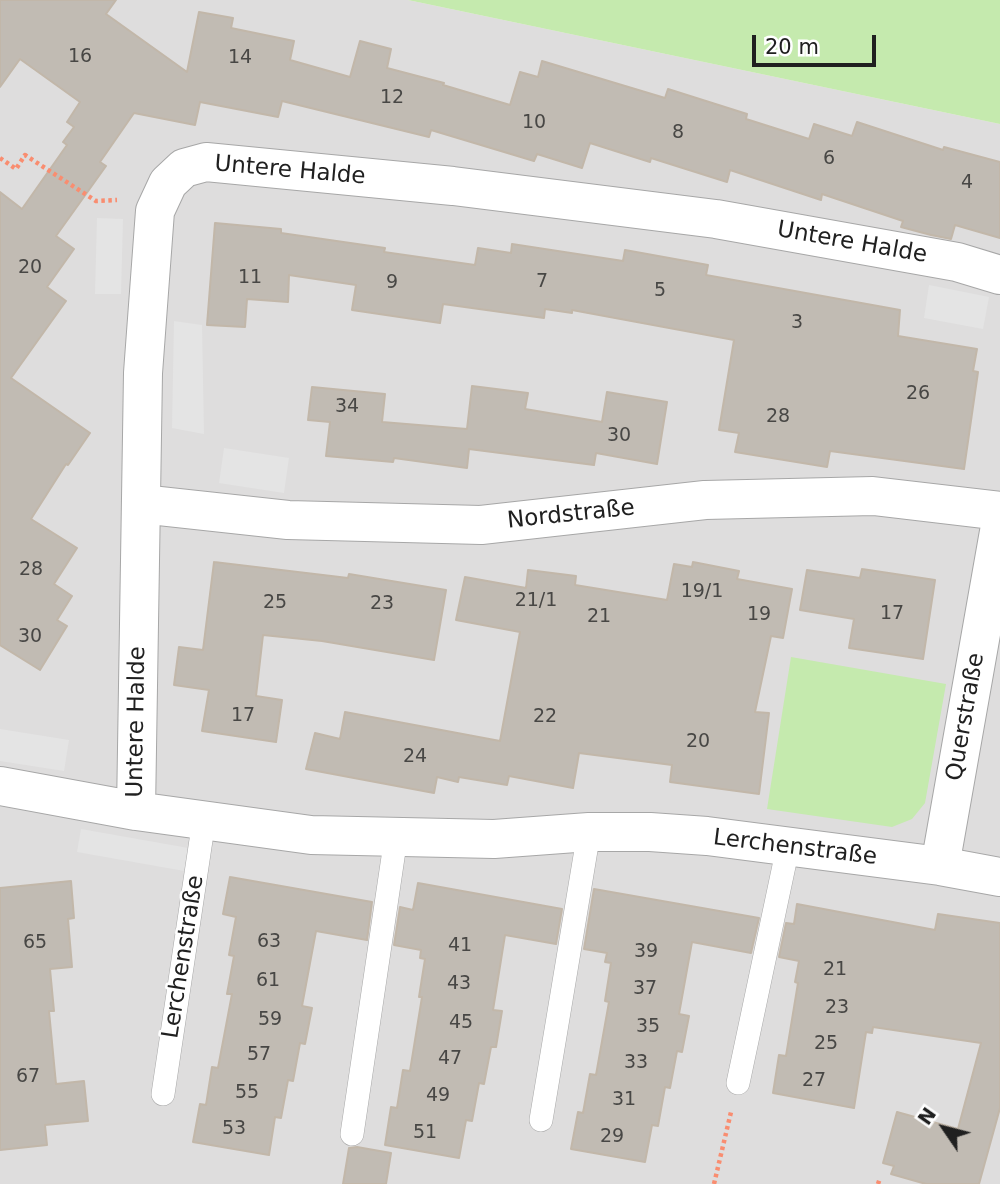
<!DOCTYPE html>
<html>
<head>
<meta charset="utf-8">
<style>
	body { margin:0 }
	#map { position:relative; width:1000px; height:1184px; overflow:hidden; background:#f1eee7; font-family:"DejaVu Sans",sans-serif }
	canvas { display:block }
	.north { position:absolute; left:909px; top:1093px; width:70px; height:70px; -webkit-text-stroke:5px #fff; paint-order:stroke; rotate:305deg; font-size:19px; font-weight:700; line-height:28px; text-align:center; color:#202020 }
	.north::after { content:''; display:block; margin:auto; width:24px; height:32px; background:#202020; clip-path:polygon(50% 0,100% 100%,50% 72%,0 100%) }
	.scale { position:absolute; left:752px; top:35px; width:124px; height:32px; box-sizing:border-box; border:4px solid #202020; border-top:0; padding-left:9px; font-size:21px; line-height:24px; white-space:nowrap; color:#202020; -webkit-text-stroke:5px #fff; paint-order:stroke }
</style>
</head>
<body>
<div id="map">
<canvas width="1000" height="1184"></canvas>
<div class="north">N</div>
<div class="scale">20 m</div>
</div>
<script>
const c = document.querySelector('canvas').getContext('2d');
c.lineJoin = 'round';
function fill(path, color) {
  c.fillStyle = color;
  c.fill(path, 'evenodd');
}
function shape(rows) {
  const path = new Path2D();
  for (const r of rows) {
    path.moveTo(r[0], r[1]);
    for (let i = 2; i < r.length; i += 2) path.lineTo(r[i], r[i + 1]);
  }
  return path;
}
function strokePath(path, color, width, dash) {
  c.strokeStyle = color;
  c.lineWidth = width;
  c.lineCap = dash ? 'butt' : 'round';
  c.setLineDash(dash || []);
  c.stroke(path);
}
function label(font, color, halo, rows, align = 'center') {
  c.font = font + ' "DejaVu Sans",sans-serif';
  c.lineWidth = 5;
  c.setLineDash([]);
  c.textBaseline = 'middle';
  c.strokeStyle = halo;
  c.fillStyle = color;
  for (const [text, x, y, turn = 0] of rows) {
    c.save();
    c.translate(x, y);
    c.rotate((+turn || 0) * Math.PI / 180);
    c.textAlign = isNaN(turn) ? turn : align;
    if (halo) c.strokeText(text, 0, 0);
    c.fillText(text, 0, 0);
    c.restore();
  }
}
fill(shape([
	[0,0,408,0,1000,124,1000,1184,0,1184]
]), '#dedddd');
fill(shape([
	[408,0,1000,0,1000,124],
	[791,657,946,684,925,803,912,819,892,827,767,809]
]), '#c5eaae');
fill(shape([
	[97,218,123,219,121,294,95,294],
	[929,285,989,297,983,329,924,318],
	[174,321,202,325,204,434,172,428],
	[224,448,289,458,284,493,219,483],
	[0,729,69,740,64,771,0,761],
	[81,829,194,849,190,872,77,852]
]), '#e4e4e4');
const building = shape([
	[0,0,116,0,106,14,187,72,199,12,233,18,231,28,294,41,290,60,350,77,360,41,391,49,387,68,444,83,443,85,510,105,520,72,538,77,542,61,665,98,668,89,747,114,746,119,809,139,814,124,852,136,857,122,943,150,944,147,1000,162,1000,238,955,225,951,239,931,235,901,227,903,221,822,194,821,200,730,170,727,182,651,158,650,162,590,143,582,168,537,154,534,161,431,130,429,137,282,101,278,117,200,102,195,125,134,113,100,162,106,166,56,236,74,249,47,287,66,301,11,378,90,433,68,465,66,464,31,519,77,548,54,584,72,596,57,620,67,626,40,670,0,645,0,192,22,209,67,145,63,142,74,127,67,122,80,102,20,59,0,87,0,0],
	[215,223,281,229,281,233,385,248,384,252,475,265,478,248,511,253,512,244,623,261,625,250,708,265,706,275,900,310,898,336,977,349,973,371,978,372,964,469,830,451,827,467,735,452,739,433,719,430,734,340,572,310,572,313,545,309,544,318,443,304,440,323,352,310,356,285,289,275,288,302,247,299,245,327,207,325,215,223],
	[472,386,528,393,525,409,602,422,607,392,667,402,657,464,596,453,594,465,469,449,467,468,394,458,393,462,326,456,330,422,308,420,312,387,385,394,382,422,467,429,472,386],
	[214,562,348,578,349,574,446,590,434,660,322,641,263,635,256,696,282,700,276,742,202,731,209,690,174,685,179,647,203,650,214,562],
	[693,562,739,571,737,579,792,589,783,638,771,636,755,712,769,713,759,794,670,782,672,765,579,753,573,788,509,776,507,785,459,777,458,782,437,777,434,793,306,769,315,733,340,739,345,712,500,741,520,632,456,620,465,577,526,588,528,570,576,576,575,585,667,600,674,564,692,567,693,562],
	[862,569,935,580,923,659,849,648,854,619,800,610,807,570,860,578,862,569],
	[230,877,372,902,367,940,316,931,302,1006,312,1008,305,1044,300,1043,293,1081,288,1080,281,1118,275,1117,269,1155,193,1142,200,1104,206,1105,212,1067,218,1068,232,994,227,994,234,956,229,955,236,917,223,914,230,877],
	[71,881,74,918,68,919,72,967,50,969,54,1011,49,1011,56,1084,84,1081,88,1121,45,1125,47,1145,0,1150,0,888,71,881],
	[418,883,562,909,556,944,505,935,493,1010,502,1011,496,1047,491,1047,484,1084,479,1083,472,1121,466,1120,459,1158,385,1145,391,1107,397,1108,403,1070,410,1071,422,997,419,997,425,959,420,958,421,950,394,945,400,907,413,910,418,883],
	[594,889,759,918,751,953,692,942,679,1014,689,1016,682,1052,677,1051,670,1088,665,1087,658,1126,652,1125,645,1162,571,1149,578,1112,583,1113,590,1074,596,1075,609,1002,605,1001,611,963,605,962,607,953,584,949,594,889],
	[797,904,935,930,938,914,1000,923,1000,1108,979,1184,926,1184,891,1174,894,1166,883,1163,897,1112,958,1129,981,1043,873,1027,872,1033,866,1032,854,1108,773,1093,779,1055,786,1056,798,983,795,982,799,961,779,957,786,923,794,924,797,904],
	[357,1147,391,1153,386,1184,343,1184,349,1148,357,1147]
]);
fill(building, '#c1bbb3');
strokePath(building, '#c2b7a9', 2);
const service = shape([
	[738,1083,788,847],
	[163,1094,204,820],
	[541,1120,589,832],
	[352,1134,396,837]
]);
const minor = shape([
	[141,504,288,520,481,525,705,500,873,496,1000,511],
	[0,786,136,811,311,835,494,839,589,832,650,832,707,836,940,866,1000,877],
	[136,811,143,373,155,211,168,183,184,168,206,162,453,186,716,219,957,262,1000,275],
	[940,866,1000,526]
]);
strokePath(service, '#a7a7a7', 24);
strokePath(minor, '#a7a7a7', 40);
strokePath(shape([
	[0,158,16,169,25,155,96,201,117,200],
	[714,1184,731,1112],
	[878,1184,880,1178]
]), '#f98d70', 4.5, [3.5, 3.5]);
strokePath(service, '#fff', 23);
strokePath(minor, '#fff', 38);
label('19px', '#484745', null, [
	["16",80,57],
	["14",240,58],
	["12",392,98],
	["10",534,123],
	["8",678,133],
	["6",829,159],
	["4",967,183],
	["20",30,268],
	["11",250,278],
	["7",542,282],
	["9",392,283],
	["5",660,291],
	["3",797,323],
	["26",918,394],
	["34",347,407],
	["28",778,417],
	["30",619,436],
	["28",31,570],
	["19/1",702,592],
	["21/1",536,601],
	["25",275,603],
	["23",382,604],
	["17",892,614],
	["19",759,615],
	["21",599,617],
	["30",30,637],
	["17",243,716],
	["22",545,717],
	["20",698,742],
	["24",415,757],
	["63",269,942],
	["65",35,943],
	["41",460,946],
	["39",646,952],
	["21",835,970],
	["61",268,981],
	["43",459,984],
	["37",645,989],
	["23",837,1008],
	["59",270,1020],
	["45",461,1023],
	["35",648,1027],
	["25",826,1044],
	["57",259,1055],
	["47",450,1059],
	["33",636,1063],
	["67",28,1077],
	["27",814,1081],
	["55",247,1093],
	["49",438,1096],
	["31",624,1100],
	["53",234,1129],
	["51",425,1133],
	["29",612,1137]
]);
label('23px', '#202020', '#fff', [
	["Untere Halde",290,171,5],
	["Untere Halde",852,243,10],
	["Nordstraße",571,515,-6],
	["Querstraße",966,717,-80],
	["Untere Halde",137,722,-89],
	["Lerchenstraße",795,848,7],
	["Lerchenstraße",184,957,-81]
]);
</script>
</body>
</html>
